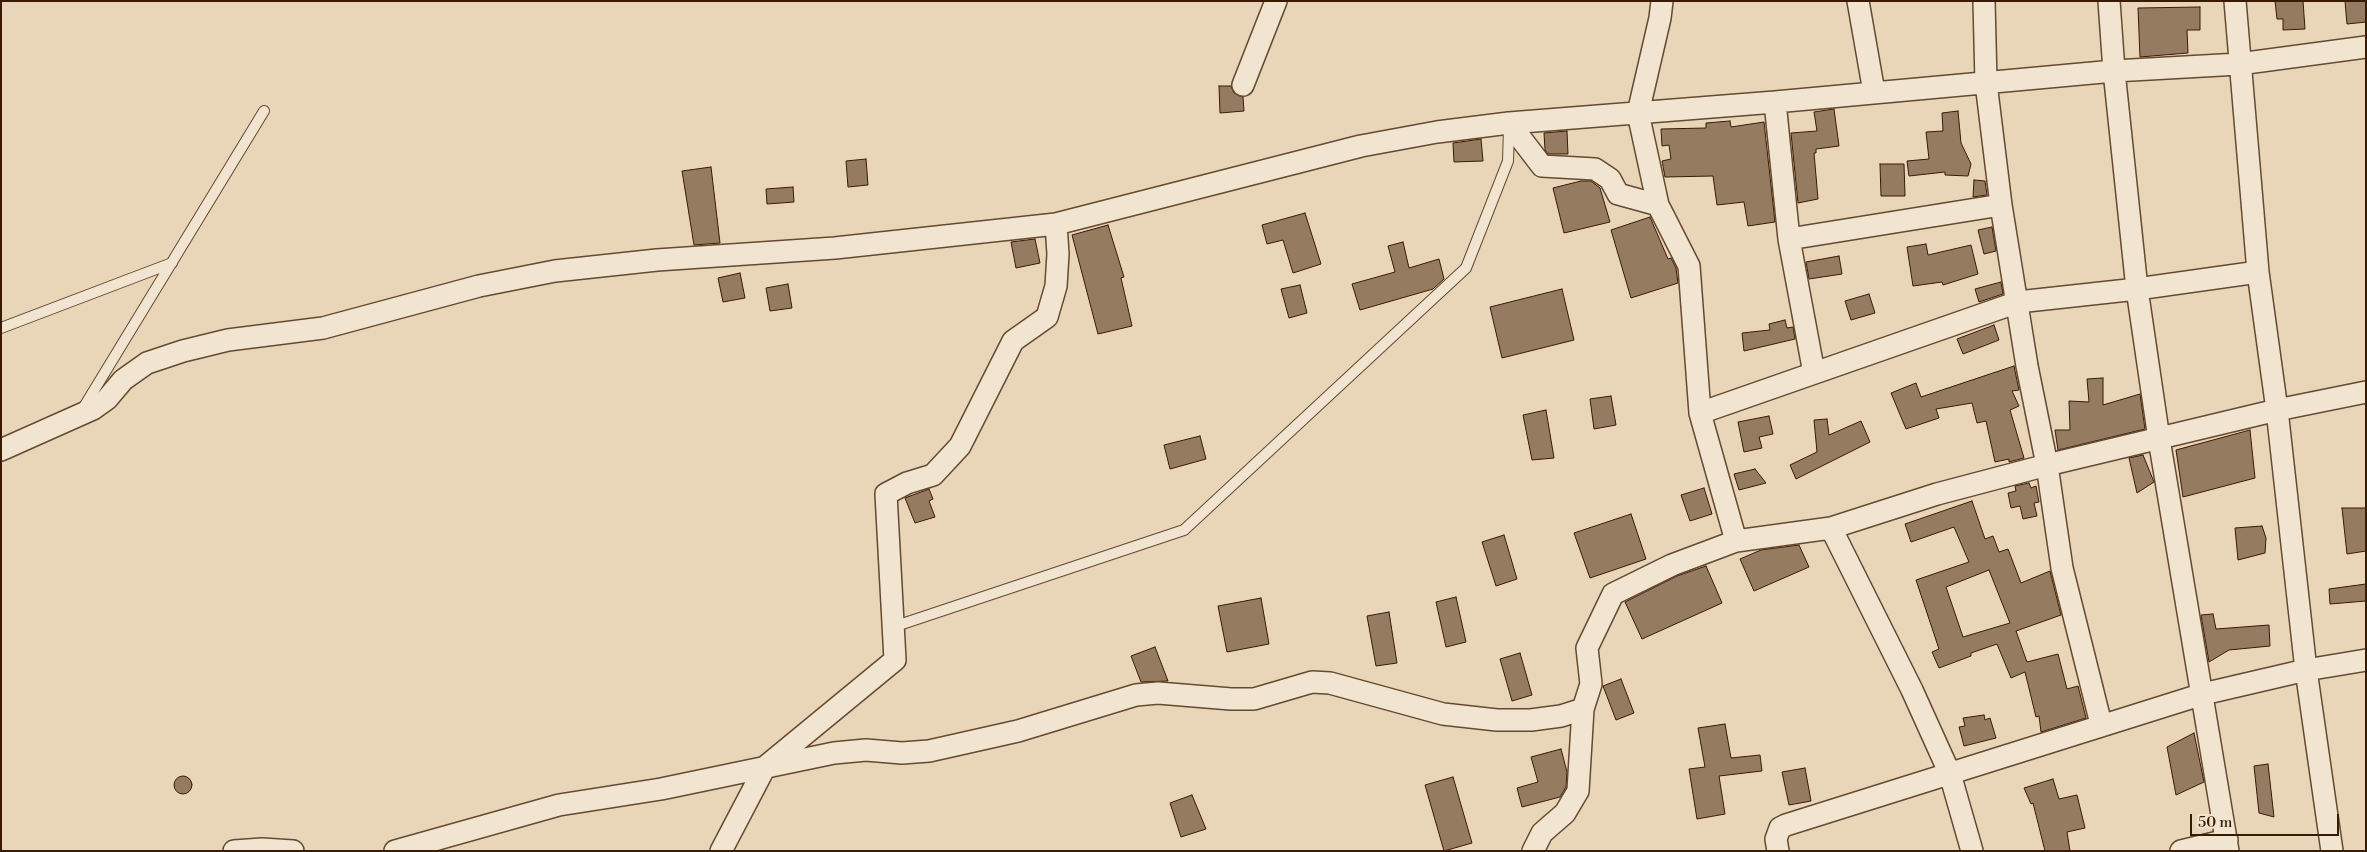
<!DOCTYPE html>
<html>
<head>
<meta charset="utf-8">
<style>
	body { margin:0 }
	#map { position:relative; width:2367px; height:852px; overflow:hidden; background:#e9d6b8; font-family:"Libre Bodoni",serif }
	canvas { display:block }
	.frame { position:absolute; inset:0; border:2px solid #391a02; pointer-events:none }
	.scale { position:absolute; left:2190px; top:814px; width:149px; height:22px; box-sizing:border-box; border:2px solid #391a02; border-top:0; padding-left:6px; font-size:15px; line-height:18px; white-space:nowrap; color:#391a02; -webkit-text-stroke:4px #f1e4d1; paint-order:stroke }
</style>
</head>
<body>
<div id="map">
<canvas width="2367" height="852"></canvas>
<div class="frame"></div>
<div class="scale">50 m</div>
</div>
<script>
const c = document.querySelector('canvas').getContext('2d');
c.lineJoin = 'round';
function fill(path, color) {
  c.fillStyle = color;
  c.fill(path, 'evenodd');
}
function shape(rows) {
  const path = new Path2D();
  for (const r of rows) {
    if (r.length === 3) {
      path.moveTo(r[0] + r[2], r[1]);
      path.arc(r[0], r[1], r[2], 0, 2 * Math.PI);
      continue;
    }
    path.moveTo(r[0], r[1]);
    for (let i = 2; i < r.length; i += 2) path.lineTo(r[i], r[i + 1]);
  }
  return path;
}
function strokePath(path, color, width, dash) {
  c.strokeStyle = color;
  c.lineWidth = width;
  c.lineCap = dash ? 'butt' : 'round';
  c.setLineDash(dash || []);
  c.stroke(path);
}
const building = shape([
	[2275,1,2303,1,2305,29,2283,30,2283,19,2277,19,2275,1],
	[2345,1,2366,1,2366,22,2347,24,2345,1],
	[2200,7,2200,30,2187,30,2188,53,2140,57,2138,8,2200,7],
	[1219,86,1231,86,1234,93,1243,97,1244,111,1220,113,1219,86],
	[1834,109,1839,146,1816,149,1816,153,1814,153,1818,199,1798,203,1791,133,1817,131,1814,112,1834,109],
	[1958,111,1961,143,1971,164,1968,176,1945,175,1945,172,1909,176,1907,161,1929,159,1926,132,1943,131,1942,113,1958,111],
	[1730,121,1731,127,1764,122,1775,222,1748,226,1744,202,1717,205,1713,176,1665,177,1662,161,1671,159,1669,145,1662,146,1661,129,1706,128,1706,123,1730,121],
	[1567,131,1568,154,1548,154,1545,150,1544,133,1567,131],
	[1481,139,1483,161,1454,162,1453,143,1481,139],
	[866,159,868,185,848,187,846,161,866,159],
	[1880,164,1904,164,1905,196,1881,196,1880,164],
	[711,167,720,243,694,245,682,171,711,167],
	[1974,180,1985,181,1987,195,1973,197,1974,180],
	[1581,181,1591,181,1600,188,1610,222,1564,233,1553,188,1581,181],
	[793,187,794,202,767,204,766,189,793,187],
	[1305,213,1321,264,1293,273,1283,240,1267,244,1262,225,1305,213],
	[1650,217,1668,259,1671,258,1676,268,1678,283,1631,298,1611,230,1650,217],
	[1108,225,1124,277,1121,278,1132,326,1098,334,1072,235,1108,225],
	[1992,227,1996,251,1984,254,1978,230,1992,227],
	[1035,239,1040,263,1016,268,1011,242,1035,239],
	[1403,242,1409,268,1439,259,1444,279,1433,289,1360,310,1352,284,1395,272,1388,246,1403,242],
	[1926,244,1928,255,1971,245,1978,274,1943,285,1942,282,1913,286,1907,247,1926,244],
	[1839,256,1842,274,1809,279,1806,262,1839,256],
	[740,273,745,298,723,302,718,278,740,273],
	[2001,282,2003,294,1979,302,1975,289,2001,282],
	[788,284,792,308,770,311,766,288,788,284],
	[1300,285,1307,313,1289,318,1281,289,1300,285],
	[1562,289,1574,340,1502,358,1490,307,1562,289],
	[1869,294,1875,313,1851,320,1845,301,1869,294],
	[1785,320,1787,328,1793,327,1795,339,1744,351,1742,333,1770,330,1769,324,1785,320],
	[1994,325,1999,340,1963,354,1957,339,1994,325],
	[2014,366,2019,390,2012,391,2019,406,2010,410,2024,458,2009,462,2009,459,1995,462,1986,421,1977,423,1972,403,1936,409,1939,418,1906,429,1891,393,1916,383,1921,397,2014,366],
	[2103,378,2103,405,2140,394,2145,429,2058,450,2055,430,2070,430,2069,401,2089,402,2087,379,2103,378],
	[1611,396,1616,425,1594,429,1590,399,1611,396],
	[1546,410,1554,458,1532,460,1523,415,1546,410],
	[1769,416,1773,434,1759,437,1762,448,1744,452,1738,422,1769,416],
	[1827,419,1829,435,1861,421,1870,442,1796,479,1790,465,1817,452,1814,420,1827,419],
	[2250,430,2255,478,2183,497,2176,450,2250,430],
	[1200,436,1206,459,1170,469,1164,445,1200,436],
	[2143,455,2154,482,2137,493,2129,458,2143,455],
	[1755,469,1766,483,1739,490,1734,474,1755,469],
	[2029,483,2031,488,2036,486,2039,502,2034,503,2037,516,2023,519,2020,506,2011,508,2008,493,2016,491,2015,486,2029,483],
	[1704,488,1712,514,1690,521,1681,495,1704,488],
	[929,489,933,499,929,501,935,517,915,523,905,498,929,489],
	[1972,501,1985,539,1993,536,1999,552,2008,549,2021,583,2050,571,2061,615,2016,631,2027,662,2058,654,2067,689,2078,686,2086,718,2041,732,2039,716,2036,717,2025,672,2011,678,1997,644,1971,653,1971,656,1939,668,1932,652,1939,649,1916,580,1969,562,1954,527,1911,542,1905,524,1972,501],
	[1989,570,2010,623,1963,637,1946,587,1989,570],
	[2342,508,2366,508,2366,551,2347,554,2342,508],
	[1631,514,1646,559,1590,578,1574,533,1631,514],
	[2262,526,2266,538,2265,553,2238,560,2235,528,2262,526],
	[1504,535,1517,579,1496,586,1482,542,1504,535],
	[1799,545,1809,567,1754,591,1740,559,1761,550,1799,545],
	[1706,566,1722,603,1642,639,1625,602,1677,576,1706,566],
	[2366,584,2366,601,2330,604,2329,589,2366,584],
	[1456,597,1466,642,1446,647,1436,602,1456,597],
	[1261,598,1269,644,1227,652,1218,606,1261,598],
	[1389,612,1397,663,1376,666,1367,616,1389,612],
	[2213,614,2216,629,2269,625,2270,646,2229,650,2209,662,2201,615,2213,614],
	[1155,647,1168,681,1141,682,1131,656,1155,647],
	[1520,653,1532,695,1512,701,1500,659,1520,653],
	[1621,679,1634,713,1616,720,1603,686,1621,679],
	[1984,715,1985,720,1990,718,1996,738,1964,746,1959,727,1965,726,1963,718,1984,715],
	[1725,724,1731,758,1760,755,1762,771,1719,776,1725,814,1697,819,1689,769,1705,767,1698,728,1725,724],
	[2194,733,2204,782,2176,795,2167,747,2194,733],
	[1561,749,1567,772,1566,787,1560,797,1522,807,1517,788,1538,782,1531,757,1561,749],
	[2268,764,2274,817,2259,813,2254,766,2268,764],
	[1805,768,1811,801,1789,805,1782,772,1805,768],
	[183,785,9],
	[1453,777,1472,843,1444,851,1425,785,1453,777],
	[2053,779,2059,799,2077,795,2085,828,2067,832,2070,851,2045,851,2033,803,2031,804,2024,788,2053,779],
	[1192,795,1206,829,1181,837,1170,803,1192,795]
]);
fill(building, '#957c61');
strokePath(building, '#391a02', 1);
const service = shape([
	[1,328,172,263],
	[82,410,264,111],
	[893,627,1184,530,1466,268,1508,161,1509,128]
]);
const minor = shape([
	[1858,1,1874,92],
	[1984,1,1986,83,2001,205,2027,366,2047,465,2062,568,2101,724],
	[2109,1,2114,71,2137,289,2159,439,2228,851],
	[2235,1,2258,272,2277,410,2306,670,2332,851],
	[1243,85,1276,1],
	[1775,102,1789,239,1814,373],
	[1509,123,1542,166,1595,169,1610,179,1618,194,1658,205,1689,266,1700,413,1736,541],
	[1658,205,1638,113,1660,18,1662,1],
	[1789,239,2001,205],
	[1700,413,2018,302,2137,289,2258,272],
	[1,450,93,409,107,399,123,380,147,363,183,351,228,340,323,328,479,286,555,271,657,260,835,248,1056,224,1361,146,1437,132,1509,123,1775,102,2114,71,2239,64,2366,47],
	[1831,528,1912,690,1950,774,1972,851],
	[234,851,262,849,293,851],
	[395,851,559,805,661,789,834,753,866,750,902,753,929,751,1018,731,1136,695,1158,693,1231,699,1254,699,1312,682,1330,683,1443,714,1497,720,1531,720,1561,716,1583,709,1591,684,1587,648,1613,594,1672,565,1736,541,1831,528,1937,494,2047,465,2277,410,2366,392],
	[721,851,765,767,895,660,886,494,907,483,933,475,960,446,1013,341,1047,317,1056,286,1058,254,1056,224],
	[1533,851,1542,833,1565,813,1578,791,1583,709],
	[1778,851,1776,839,1780,828,1786,825,2203,694,2306,670,2366,660],
	[2181,851,2227,840]
]);
strokePath(service, '#654930', 12);
strokePath(minor, '#654930', 24);
strokePath(service, '#f1e4d1', 10);
strokePath(minor, '#f1e4d1', 21);
</script>
</body>
</html>
